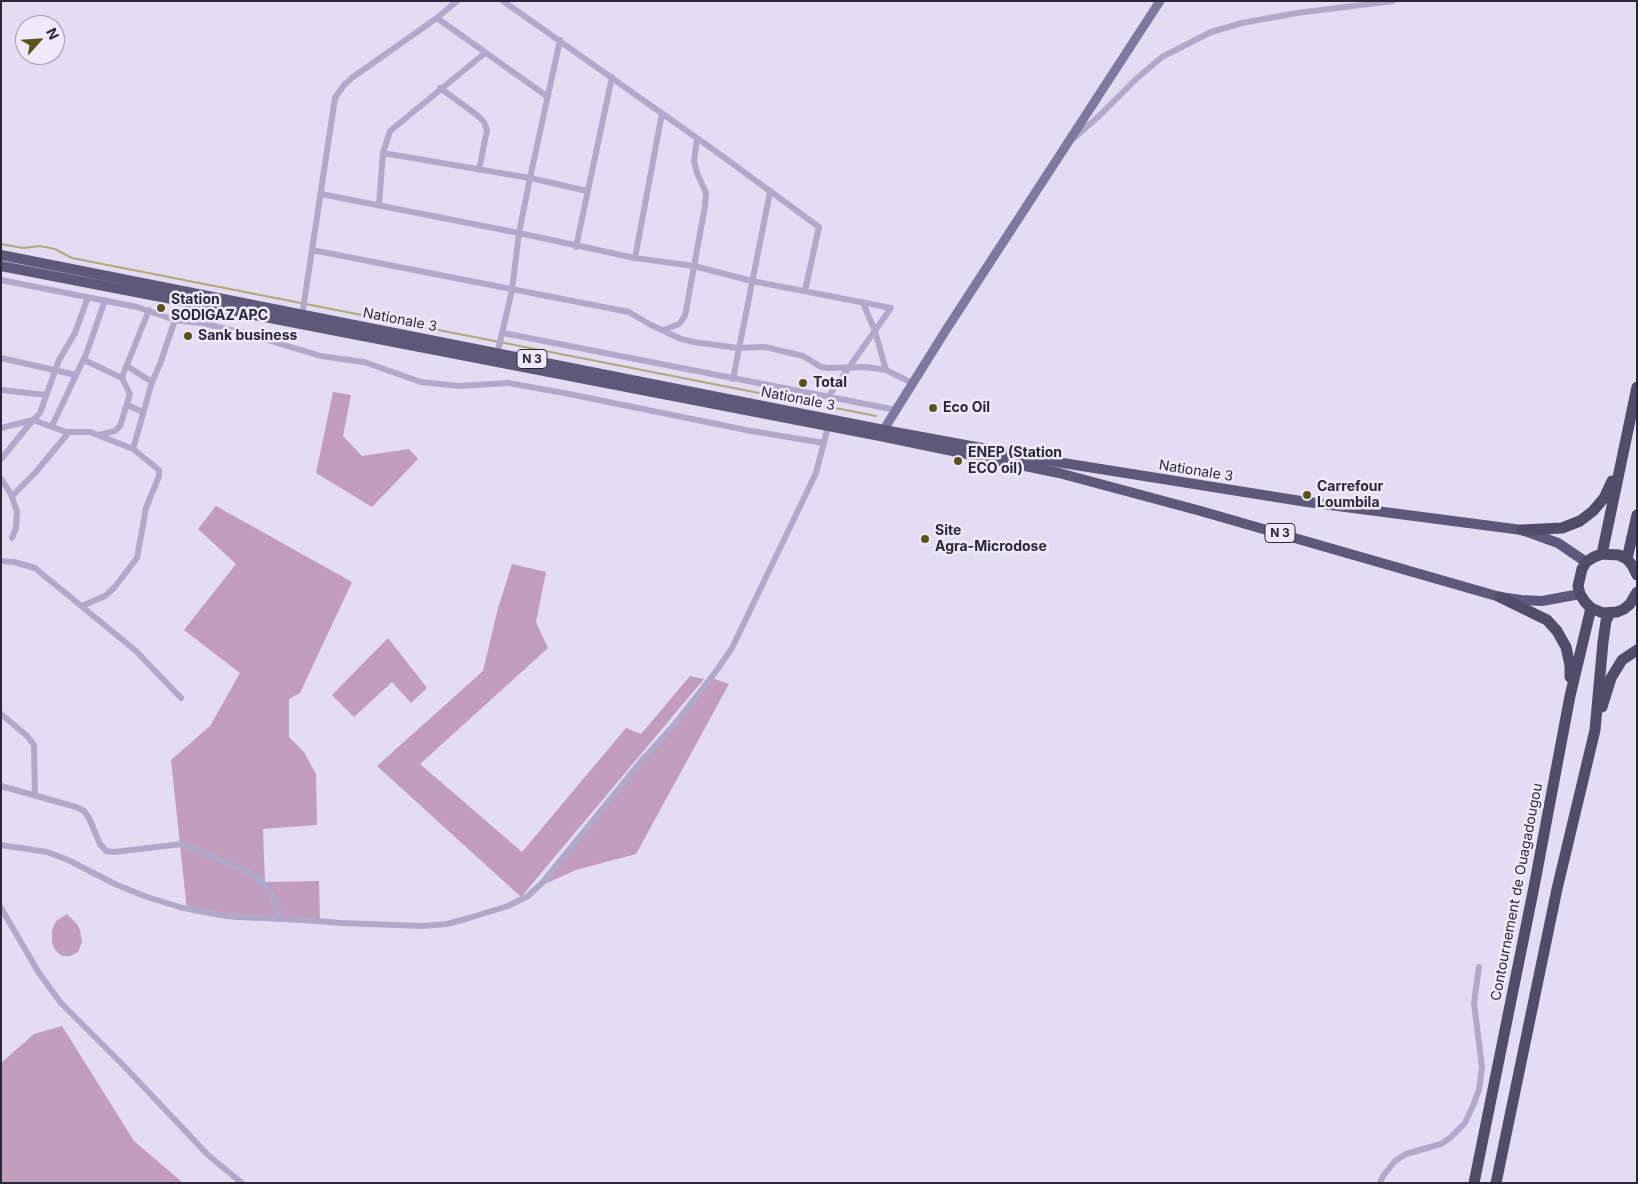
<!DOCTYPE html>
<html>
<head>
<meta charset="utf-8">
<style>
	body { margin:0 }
	#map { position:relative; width:1638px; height:1184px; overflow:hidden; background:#e4dcf3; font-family:Inter,sans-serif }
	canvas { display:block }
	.frame { position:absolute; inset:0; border:2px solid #2a2838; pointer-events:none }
	.north { position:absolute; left:15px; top:15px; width:50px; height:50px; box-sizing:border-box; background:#efe9fa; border:1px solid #a09cac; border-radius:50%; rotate:64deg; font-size:14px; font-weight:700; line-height:20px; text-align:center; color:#2a2838 }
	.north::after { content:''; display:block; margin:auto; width:18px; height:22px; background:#5a541c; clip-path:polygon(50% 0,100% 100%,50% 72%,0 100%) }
</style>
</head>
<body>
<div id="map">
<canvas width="1638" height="1184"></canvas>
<div class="frame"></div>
<div class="north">N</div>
</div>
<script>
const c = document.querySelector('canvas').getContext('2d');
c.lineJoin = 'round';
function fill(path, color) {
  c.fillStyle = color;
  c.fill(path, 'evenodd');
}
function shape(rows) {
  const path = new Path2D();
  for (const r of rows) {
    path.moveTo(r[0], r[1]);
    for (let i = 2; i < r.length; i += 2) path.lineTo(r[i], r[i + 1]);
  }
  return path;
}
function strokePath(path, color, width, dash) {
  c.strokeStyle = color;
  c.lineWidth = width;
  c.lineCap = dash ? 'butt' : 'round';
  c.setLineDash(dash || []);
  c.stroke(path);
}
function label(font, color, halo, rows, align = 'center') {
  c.font = font + ' Inter,sans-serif';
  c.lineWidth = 5;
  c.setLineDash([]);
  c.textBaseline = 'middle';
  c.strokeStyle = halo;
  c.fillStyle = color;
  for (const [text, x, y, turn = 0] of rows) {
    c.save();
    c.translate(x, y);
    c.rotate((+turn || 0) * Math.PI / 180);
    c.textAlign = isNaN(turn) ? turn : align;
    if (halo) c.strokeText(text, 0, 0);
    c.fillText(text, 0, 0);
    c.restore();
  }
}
fill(shape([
	[333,392,351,395,343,436,362,456,409,449,418,459,372,507,316,473],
	[216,506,352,582,300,693,289,699,289,737,304,752,316,774,317,825,263,829,265,882,319,881,320,922,236,920,187,911,171,760,210,726,240,673,184,630,236,564,198,529],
	[512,564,546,572,536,622,548,648,420,764,522,852,626,728,641,734,690,676,704,679,521,897,377,766,483,671,498,608],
	[388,638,427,688,411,703,392,682,354,717,332,695],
	[712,678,729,684,636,854,576,870,538,887],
	[67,914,77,924,80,930,82,942,78,952,70,956,62,956,56,951,52,943,52,930,56,921],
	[62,1026,134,1141,183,1183,1,1183,1,1063,34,1034]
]), '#c29cbc');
strokePath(shape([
	[1,244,23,248,40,246,55,249,72,258,876,416]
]), '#b0a97a', 2);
strokePath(shape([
	[503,1,718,153,819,227,805,291],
	[437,18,548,97],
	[440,88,477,115,484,122,487,130,479,170],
	[1074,138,1099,116,1136,79,1162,57,1211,32,1242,23,1297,13,1393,1],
	[383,153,530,178,587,191],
	[321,194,519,233,635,258,694,266,752,281,891,308,828,397],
	[379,205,383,153,390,131,485,53],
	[576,247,612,77],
	[312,250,629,312,649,324,681,339,694,342,738,348,765,347,803,356,821,367,828,368,866,367,886,370],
	[635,258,662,113],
	[1,280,137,307,175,320,201,323,244,333,321,356,364,362,421,382,459,386,508,383,564,393,751,431,824,443],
	[863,303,875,331,886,370,912,383],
	[302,316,335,98,344,85,353,77,437,18,457,1],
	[664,330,679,324,685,316,705,206,706,193,697,173,694,161,697,139],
	[503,333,896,410],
	[497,355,512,290,519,233,530,178,560,40],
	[1,358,76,375],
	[84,360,122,378],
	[127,366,152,382],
	[733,379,770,192],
	[1,390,46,395],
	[127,405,143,412],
	[52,426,87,352,105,300],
	[1,428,33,420,66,432,90,432,133,449,159,470,159,476,146,508,137,558,114,588,105,596,82,606],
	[99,435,115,431,120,426,130,394,122,378,124,372,149,310],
	[133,449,152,382,160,364,175,320],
	[1,459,33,420,40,413,59,360,75,333,88,297],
	[1,479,11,494,17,512,16,528,12,538],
	[12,496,35,473,69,432],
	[1,561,14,562,35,568,136,651,181,698],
	[1,714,27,736,34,745,35,796],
	[1,786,76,807,84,811,89,818,100,844,106,851,114,852,182,844,249,872,259,879,271,893,276,904,279,919],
	[1,845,47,852,68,860,117,885,147,897,183,908,226,916,302,920,342,923,422,926,447,924,469,918,508,906,528,896,542,883,643,759,673,726,714,674,732,648,816,473,828,427],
	[1,908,39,973,61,1003,124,1066,208,1155,242,1183],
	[1380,1183,1383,1176,1395,1161,1406,1154,1441,1144,1450,1138,1465,1123,1472,1108,1479,1090,1482,1067,1474,1003,1479,967]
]), '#b2a8cb', 6);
strokePath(shape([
	[881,434,946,330,1160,1]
]), '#80799f', 9);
strokePath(shape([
	[1,255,884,430,1063,463,1307,502,1522,530,1558,543,1586,562],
	[1,266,880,436,1059,473,1197,510,1500,597,1521,600,1542,601,1580,594]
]), '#5e597a', 10);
strokePath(shape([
	[1522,530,1562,528,1580,521,1593,511,1604,498,1612,481],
	[1602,554,1637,387],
	[1627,559,1637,515],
	[1637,575,1632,565,1627,559,1619,555,1602,554,1594,557,1586,562,1582,569,1578,586,1580,594,1585,602,1591,608,1603,613,1617,612,1624,609,1630,604,1637,592],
	[1500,597,1547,620,1557,631,1566,647,1570,665,1570,677],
	[1602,707,1611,678,1622,660,1637,650],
	[1474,1183,1534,887,1570,696,1591,608],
	[1496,1183,1557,889,1595,730,1603,642,1606,621,1610,613]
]), '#504c6a', 11);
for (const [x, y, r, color] of [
	[161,308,5,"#5a541c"],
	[188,336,5,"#5a541c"],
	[803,383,5,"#5a541c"],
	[933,408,5,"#5a541c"],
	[958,461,5,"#5a541c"],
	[1307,495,5,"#5a541c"],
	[925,539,5,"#5a541c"]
]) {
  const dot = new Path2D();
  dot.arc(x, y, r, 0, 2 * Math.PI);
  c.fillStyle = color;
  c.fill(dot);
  strokePath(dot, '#efe9fa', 2);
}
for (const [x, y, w] of [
	[532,359,30],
	[1280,533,30]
]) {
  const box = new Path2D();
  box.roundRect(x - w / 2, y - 9.5, w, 19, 4);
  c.fillStyle = '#efe9fa';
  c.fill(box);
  strokePath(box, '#2a2838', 1);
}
label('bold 12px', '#2a2838', null, [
	["N 3",532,359],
	["N 3",1280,533]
]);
label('bold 14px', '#2a2838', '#efe9fa', [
	["Station",171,300],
	["SODIGAZ APC",171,316],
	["Sank business",198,336],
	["Total",813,383],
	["Eco Oil",943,408],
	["ENEP (Station",968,453],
	["ECO oil)",968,469],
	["Carrefour",1317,487],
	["Loumbila",1317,503],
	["Site",935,531],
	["Agra-Microdose",935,547]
], 'left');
label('14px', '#2a2838', '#efe9fa', [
	["Nationale 3",400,320,11],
	["Nationale 3",798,399,11],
	["Nationale 3",1196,471,9],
	["Contournement de Ouagadougou",1517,892,-79]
]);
</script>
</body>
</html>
